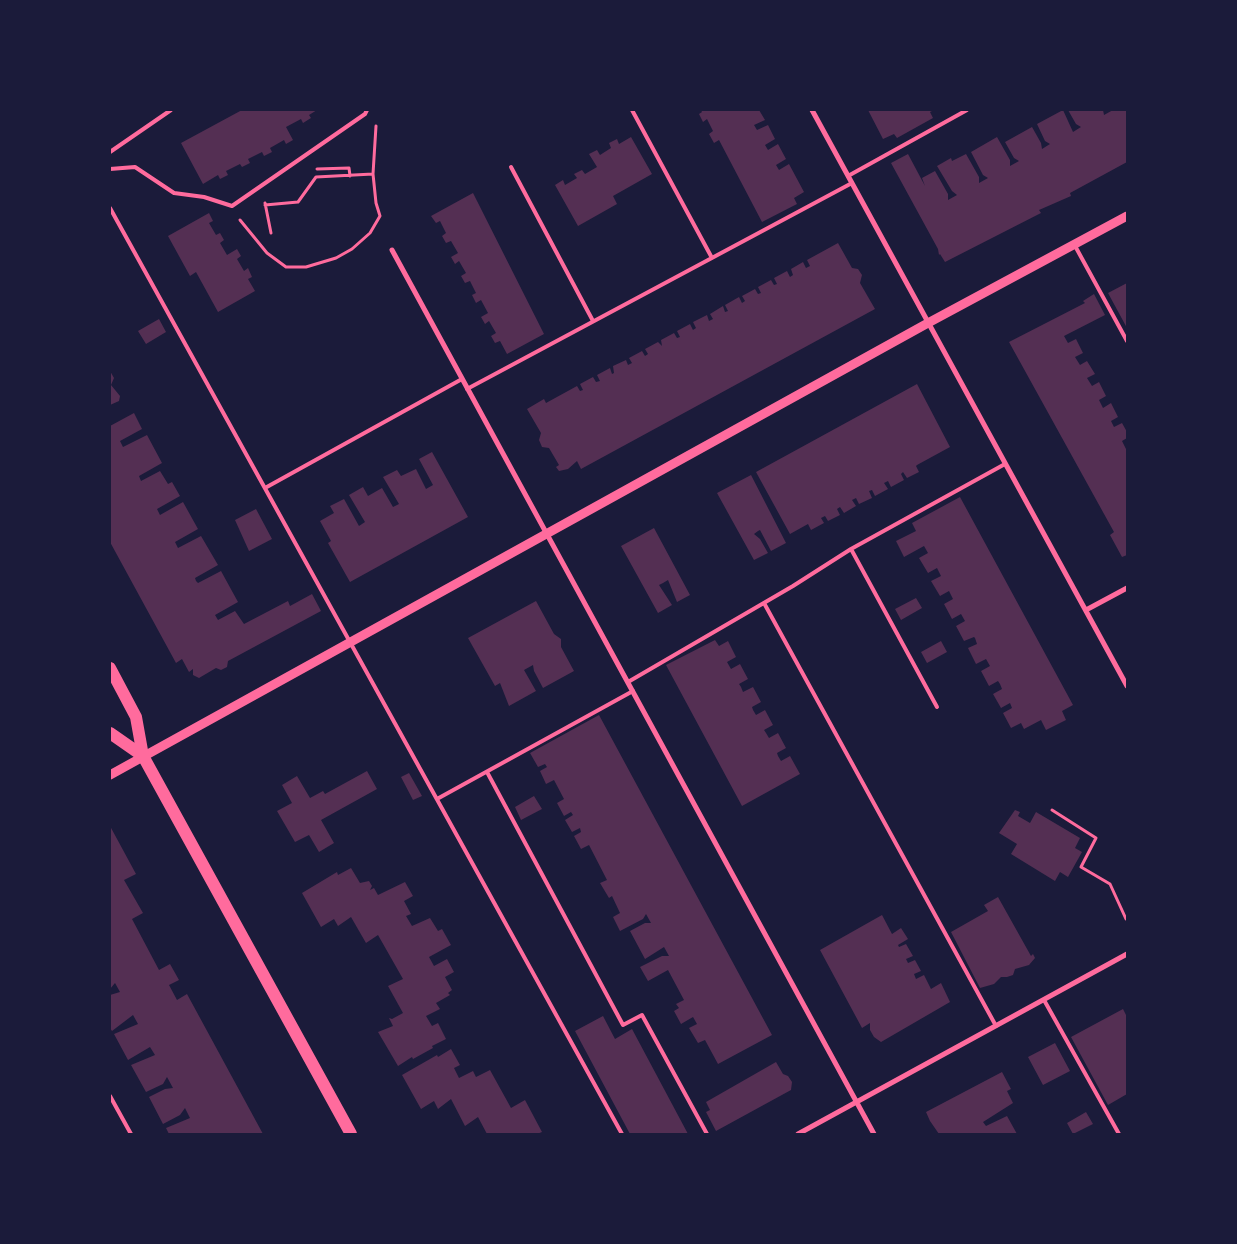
<!DOCTYPE html>
<html>
<head>
<meta charset="utf-8">
<style>
	body { margin:0 }
	#map { position:relative; width:1237px; height:1244px; overflow:hidden; background:#1b1b3a; font-family:"DejaVu Sans",sans-serif }
	canvas { display:block }
	.frame { position:absolute; inset:0; border:111px solid #1b1b3a; pointer-events:none }
</style>
</head>
<body>
<div id="map">
<canvas width="1237" height="1244"></canvas>
<div class="frame"></div>
</div>
<script>
const c = document.querySelector('canvas').getContext('2d');
c.lineJoin = 'round';
function fill(path, color) {
  c.fillStyle = color;
  c.fill(path, 'evenodd');
}
function shape(rows) {
  const path = new Path2D();
  for (const r of rows) {
    path.moveTo(r[0], r[1]);
    for (let i = 2; i < r.length; i += 2) path.lineTo(r[i], r[i + 1]);
  }
  return path;
}
function strokePath(path, color, width, dash) {
  c.strokeStyle = color;
  c.lineWidth = width;
  c.lineCap = dash ? 'butt' : 'round';
  c.setLineDash(dash || []);
  c.stroke(path);
}
fill(shape([
	[242,110,317,110,309,115,311,118,303,123,301,119,286,127,293,140,286,144,284,140,270,148,272,152,264,156,262,152,248,159,250,163,242,167,240,164,226,171,228,175,220,179,218,175,203,184,181,143],
	[701,110,759,110,765,120,754,125,757,130,768,125,775,139,765,145,768,150,778,144,786,159,776,165,779,170,789,164,804,192,794,198,797,204,762,222,719,140,714,143,709,134,713,131,707,119,703,122,699,114,702,112],
	[868,110,934,110,930,112,933,118,897,138,894,134,883,139],
	[1063,110,1073,132,1081,127,1076,124,1068,110,1103,110,1104,115,1113,110,1127,110,1127,162,1070,193,1071,196,1039,210,1041,213,945,262,940,254,939,255,938,249,891,163,908,154,925,186,922,178,935,171,948,194,948,200,957,195,952,191,937,166,951,158,952,161,966,154,979,177,979,183,988,178,983,175,971,152,997,137,1010,160,1010,166,1019,161,1014,158,1005,142,1032,127,1041,143,1042,149,1050,144,1045,141,1037,124],
	[631,137,652,174,613,196,617,204,578,226,555,185,563,180,565,185,577,178,574,174,582,170,585,174,597,167,589,154,597,150,600,155,611,148,609,143,617,139,619,144],
	[473,193,544,334,507,354,500,341,495,343,491,336,496,333,489,321,485,324,481,317,488,313,481,300,476,303,472,295,476,293,470,281,465,283,461,276,466,273,459,261,455,264,451,257,458,253,451,241,446,243,442,236,446,233,440,221,436,223,431,216],
	[209,213,213,221,209,223,216,235,220,233,224,240,220,243,227,255,237,249,241,256,237,259,244,271,248,268,252,277,248,279,255,291,218,312,196,272,190,276,168,236],
	[838,243,852,268,858,269,862,275,860,283,875,309,581,469,577,461,568,469,559,471,556,467,559,465,549,448,542,447,539,440,541,433,527,409,544,399,546,403,577,386,580,391,583,390,580,384,593,377,596,382,600,381,597,375,610,368,612,374,614,373,613,366,626,360,628,365,632,363,629,358,642,351,645,356,648,354,645,349,658,342,662,346,661,340,674,333,677,338,680,337,677,331,690,324,693,330,696,328,693,322,707,315,709,321,713,319,710,314,723,306,725,312,728,311,725,305,739,297,742,303,745,301,742,296,755,289,758,294,761,293,758,287,771,280,774,285,777,284,774,278,787,271,790,277,793,275,791,269,803,262,806,268,810,266,807,260],
	[1127,283,1127,328,1108,293],
	[1094,294,1105,315,1064,336,1068,343,1076,339,1083,353,1075,357,1080,365,1087,361,1095,374,1087,378,1092,386,1099,382,1106,396,1099,400,1103,408,1111,403,1118,417,1111,421,1114,427,1122,423,1127,432,1127,438,1122,441,1127,451,1127,555,1122,557,1110,535,1114,532,1009,342,1085,303,1083,301],
	[159,319,166,332,146,344,138,331],
	[110,371,114,378,111,385,120,396,119,401,110,405],
	[917,384,950,447,917,465,916,466,919,472,907,478,903,472,901,474,904,480,891,487,888,481,884,483,888,489,875,496,872,490,869,491,872,498,859,504,856,498,852,500,856,506,844,513,840,507,837,509,840,515,828,521,825,516,821,518,824,523,811,530,808,524,790,534,756,472],
	[134,413,142,429,120,441,123,447,147,435,162,463,139,476,141,481,160,471,168,484,172,482,180,496,157,509,160,515,183,502,198,529,175,542,178,548,201,536,218,565,195,578,196,581,198,583,221,571,238,602,215,615,218,620,235,611,244,624,288,601,290,606,312,594,321,611,228,661,227,667,221,670,216,668,199,678,193,675,193,669,189,672,182,659,176,663,110,542,110,426],
	[432,452,468,517,350,582,328,543,331,541,320,521,334,513,330,506,344,499,359,526,365,522,349,495,363,487,368,496,382,488,393,507,399,504,383,477,397,470,401,476,416,469,426,489,433,485,419,459],
	[751,475,786,543,771,551,760,530,758,531,754,534,760,539,768,553,754,560,717,493],
	[960,497,1073,705,1062,711,1066,720,1046,730,1041,720,1024,729,1021,723,1011,728,1003,713,1012,708,1010,703,1001,708,993,694,1002,689,1000,684,998,681,989,686,981,671,990,666,986,659,976,664,968,648,977,644,975,638,974,637,964,641,956,626,965,621,961,614,952,619,944,604,953,599,949,591,940,596,931,581,941,576,937,568,928,573,919,558,928,553,924,546,904,557,896,541,916,531,912,523],
	[256,509,272,539,249,551,235,520],
	[654,528,690,595,677,602,668,580,663,583,659,585,672,605,658,613,621,546],
	[916,598,922,608,901,620,895,609],
	[536,601,554,634,561,639,561,647,574,671,543,688,534,671,533,665,524,670,536,691,509,706,500,683,495,686,468,638],
	[715,640,719,646,728,641,736,657,727,662,731,669,740,664,748,679,739,684,741,687,743,692,753,687,761,702,752,707,753,710,756,715,765,710,773,725,764,730,766,733,769,738,778,733,786,748,777,753,778,756,781,761,790,756,800,774,742,806,666,665],
	[941,641,947,652,927,663,921,652],
	[599,715,772,1035,718,1064,705,1040,698,1043,689,1028,697,1024,693,1017,681,1024,674,1011,679,1008,676,1004,684,1000,668,970,648,981,640,967,662,956,669,956,664,947,645,959,630,931,645,923,651,923,646,914,643,919,620,931,613,917,620,913,612,896,609,898,600,883,607,880,589,845,581,849,574,836,581,832,580,828,572,832,565,820,573,815,571,812,564,816,557,803,564,799,554,780,546,784,540,771,547,767,545,764,538,767,530,753],
	[367,771,377,789,321,820,334,843,319,852,309,835,295,842,277,811,292,803,282,785,297,776,310,798,323,791,325,794],
	[409,773,422,796,413,800,401,777],
	[534,796,542,809,521,820,515,807],
	[1015,810,1020,812,1018,816,1030,823,1036,812,1080,838,1075,848,1082,852,1068,877,1060,872,1055,881,1011,854,1017,844,999,833],
	[110,826,136,874,124,880,143,913,132,919,159,970,170,964,179,980,169,985,177,1000,187,994,263,1134,169,1134,166,1128,190,1118,185,1108,180,1115,163,1124,149,1097,165,1089,173,1088,167,1077,163,1084,146,1092,131,1065,155,1055,150,1047,128,1060,114,1034,138,1024,133,1015,112,1031,110,1028,110,995,120,992,115,983,110,989],
	[351,868,360,883,369,881,372,886,370,890,374,888,378,895,405,882,413,896,404,901,411,914,406,916,412,926,430,918,438,931,442,929,451,945,429,957,434,966,447,959,454,972,445,977,452,990,448,993,450,995,436,1003,440,1009,426,1016,432,1026,438,1023,446,1039,432,1046,433,1048,413,1059,412,1057,398,1066,378,1032,393,1026,389,1018,392,1019,403,1013,388,986,403,979,378,935,366,943,351,917,338,926,334,919,321,927,302,893,337,872,338,875],
	[998,897,1031,956,1033,954,1035,958,1029,965,1015,969,1013,975,1007,977,1001,977,994,984,980,988,951,932,988,911,984,905],
	[882,915,892,934,901,928,908,939,898,945,899,947,906,944,913,956,906,959,908,963,915,960,921,971,914,974,916,979,924,975,931,989,941,983,950,1002,881,1042,874,1037,870,1030,870,1023,862,1028,820,950],
	[1123,1009,1127,1017,1127,1094,1108,1105,1071,1037],
	[603,1016,615,1039,632,1029,688,1134,630,1134,575,1031],
	[1055,1043,1070,1071,1043,1085,1028,1057],
	[451,1049,460,1065,454,1068,459,1078,473,1071,476,1077,490,1070,511,1108,525,1100,542,1132,537,1134,487,1134,478,1117,465,1126,451,1099,438,1109,434,1101,421,1109,402,1075,437,1055,438,1057],
	[776,1062,783,1074,788,1076,792,1082,791,1090,716,1131,706,1112,710,1110,706,1102],
	[1002,1072,1011,1089,1007,1091,1013,1103,983,1122,986,1126,1007,1116,1017,1134,939,1134,930,1121,926,1112],
	[1086,1112,1093,1124,1073,1134,1067,1123]
]), '#542f53');
strokePath(shape([
	[317,169,349,168,350,176],
	[265,203,271,233],
	[265,205,298,202,316,177,373,174],
	[240,220,267,253,286,267,306,267,336,258,352,249,370,233,380,216,376,203,373,174,376,126],
	[1052,810,1096,838,1081,867,1110,884,1126,919]
]), '#ff6b9d', 3);
strokePath(shape([
	[632,110,712,258],
	[110,152,171,110],
	[511,167,593,321],
	[110,169,135,167,174,193,204,197,232,206,365,114,367,110],
	[848,176,967,110],
	[110,208,622,1134],
	[1074,244,1127,341],
	[467,389,852,183],
	[265,488,462,379],
	[851,549,937,707],
	[764,603,996,1026],
	[628,682,793,586,851,549,1005,464],
	[487,772,623,1025,642,1015,707,1134],
	[437,799,633,691],
	[1044,1000,1119,1134],
	[110,1096,131,1134]
]), '#ff6b9d', 4);
strokePath(shape([
	[812,110,1127,686],
	[392,250,874,1134],
	[1086,610,1127,588],
	[798,1134,1127,954]
]), '#ff6b9d', 5);
strokePath(shape([
	[110,775,928,323,1127,216]
]), '#ff6b9d', 9);
strokePath(shape([
	[110,668,136,717,143,756,351,1134],
	[110,733,143,756]
]), '#ff6b9d', 12);
</script>
</body>
</html>
